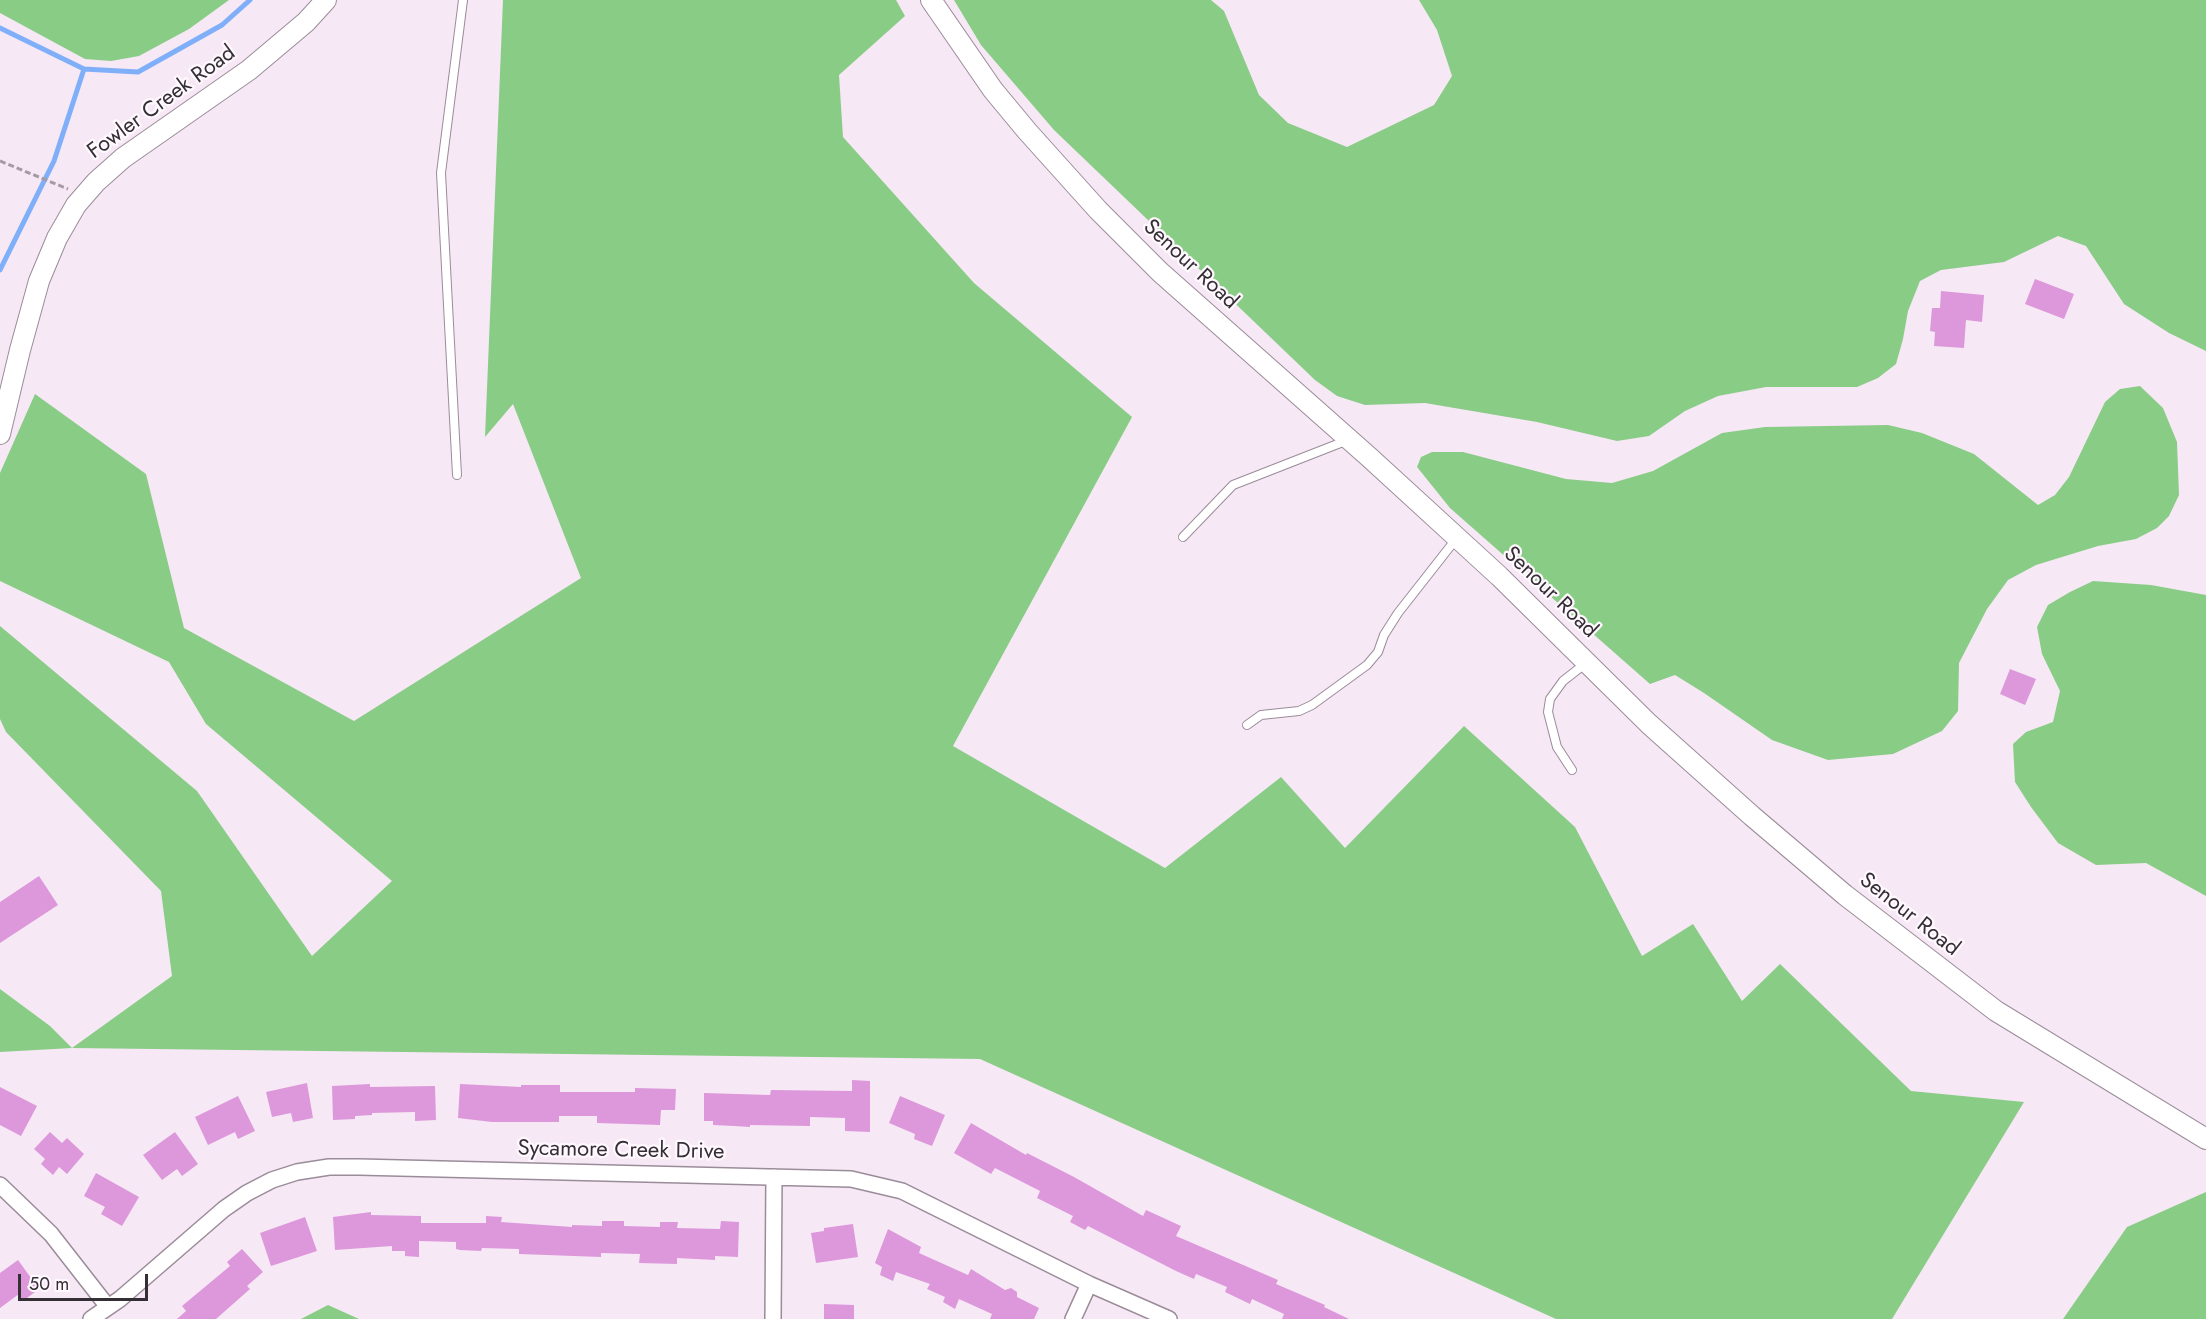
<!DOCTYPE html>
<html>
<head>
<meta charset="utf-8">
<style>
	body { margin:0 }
	#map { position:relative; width:2206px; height:1319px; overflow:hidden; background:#f7e8f6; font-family:Jost,sans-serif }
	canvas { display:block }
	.scale { position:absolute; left:18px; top:1274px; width:130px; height:27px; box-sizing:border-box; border:3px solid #342f34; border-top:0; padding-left:8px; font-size:18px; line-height:21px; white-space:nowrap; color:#342f34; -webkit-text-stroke:4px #fff8fe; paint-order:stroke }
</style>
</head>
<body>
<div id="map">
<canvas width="2206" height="1319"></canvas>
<div class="scale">50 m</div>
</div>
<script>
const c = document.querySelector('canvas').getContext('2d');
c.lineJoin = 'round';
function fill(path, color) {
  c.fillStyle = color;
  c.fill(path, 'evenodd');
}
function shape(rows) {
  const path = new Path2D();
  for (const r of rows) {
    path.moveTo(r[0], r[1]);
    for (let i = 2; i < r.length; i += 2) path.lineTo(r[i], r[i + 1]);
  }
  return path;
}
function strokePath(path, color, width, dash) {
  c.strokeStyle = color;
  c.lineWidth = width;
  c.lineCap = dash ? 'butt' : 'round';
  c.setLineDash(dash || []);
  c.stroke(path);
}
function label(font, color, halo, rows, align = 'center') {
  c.font = font + ' Jost,sans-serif';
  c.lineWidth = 4.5;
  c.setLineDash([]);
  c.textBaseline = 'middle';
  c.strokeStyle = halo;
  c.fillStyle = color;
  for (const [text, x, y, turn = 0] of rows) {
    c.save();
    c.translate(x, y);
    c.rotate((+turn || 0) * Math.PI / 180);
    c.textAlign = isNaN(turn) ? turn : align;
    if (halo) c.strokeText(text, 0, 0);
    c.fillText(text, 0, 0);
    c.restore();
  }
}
fill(shape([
	[0,0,229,0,189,29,139,56,111,61,85,59,0,13],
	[503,0,896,0,905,16,839,75,843,137,974,283,1132,417,953,746,1165,868,1281,777,1345,848,1464,726,1575,827,1642,956,1693,924,1742,1001,1780,964,1911,1091,2024,1102,1892,1319,1556,1319,980,1059,72,1048,0,1052,0,989,50,1026,72,1048,172,976,161,891,6,732,0,719,0,626,197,791,312,956,392,881,206,724,169,662,0,581,0,473,35,394,146,474,184,628,354,721,581,578,513,404,485,437],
	[954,0,1211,0,1224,11,1259,95,1288,123,1347,147,1434,105,1452,76,1437,30,1419,0,2206,0,2206,351,2169,333,2124,304,2086,246,2058,236,2004,262,1941,270,1920,281,1908,311,1903,339,1896,364,1878,378,1857,387,1766,387,1718,396,1685,411,1649,436,1617,441,1537,422,1425,403,1365,405,1337,396,1315,380,1054,130,981,45],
	[2140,386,2163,408,2177,442,2179,495,2169,516,2157,528,2136,539,2098,546,2036,565,2008,580,1987,609,1959,663,1958,711,1942,731,1893,754,1828,760,1772,740,1704,693,1675,675,1650,684,1450,508,1417,467,1421,457,1432,452,1463,452,1566,479,1612,483,1653,471,1722,433,1765,427,1888,425,1922,433,1974,454,2038,505,2055,495,2069,477,2105,402,2120,389],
	[2093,581,2151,585,2206,595,2206,896,2146,863,2096,865,2058,843,2031,807,2015,782,2013,744,2026,732,2053,722,2060,691,2042,654,2037,627,2048,605,2070,592],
	[2206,1192,2206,1319,2063,1319,2127,1227],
	[328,1305,359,1319,301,1319]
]), '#89cc86');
strokePath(shape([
	[0,28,84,69,138,72,222,25,250,0],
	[0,270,54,161,84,69]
]), '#80aff9', 5);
fill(shape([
	[2035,279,2074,294,2064,319,2025,304],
	[1941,291,1984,295,1982,322,1966,320,1964,348,1934,346,1935,332,1930,331,1932,308,1940,308],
	[2010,669,2036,679,2025,705,2000,694],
	[39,876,58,905,0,943,0,902],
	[852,1080,870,1081,870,1132,845,1131,845,1118,810,1117,810,1126,750,1125,750,1127,734,1126,713,1125,713,1121,704,1121,704,1093,770,1095,771,1090,852,1091],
	[307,1083,313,1118,293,1122,291,1113,272,1117,266,1092],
	[370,1084,370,1087,435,1086,436,1120,415,1121,415,1112,372,1113,372,1115,355,1116,355,1119,333,1120,332,1086],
	[460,1084,521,1087,521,1085,560,1085,560,1092,635,1092,635,1088,676,1089,675,1110,661,1110,660,1125,597,1123,597,1116,559,1116,559,1122,492,1122,458,1118],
	[0,1087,37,1106,21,1136,0,1125],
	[238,1096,255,1131,238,1139,235,1132,208,1145,195,1117],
	[900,1096,945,1115,932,1146,914,1139,915,1134,889,1123],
	[971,1123,1026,1155,1027,1153,1074,1177,1143,1216,1146,1210,1181,1226,1176,1236,1278,1280,1276,1284,1325,1305,1324,1307,1349,1319,1282,1319,1284,1314,1252,1299,1250,1304,1225,1292,1227,1287,1196,1274,1194,1279,1176,1271,1088,1226,1085,1230,1070,1222,1073,1216,1037,1198,1040,1191,995,1168,991,1174,954,1153],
	[50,1132,62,1143,67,1138,84,1154,67,1174,59,1167,53,1175,41,1164,45,1159,34,1149],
	[175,1132,198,1164,182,1176,177,1169,162,1180,143,1155],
	[96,1173,139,1197,122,1226,101,1214,105,1207,84,1196],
	[371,1212,371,1215,421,1216,421,1223,486,1223,486,1216,502,1217,501,1222,572,1227,572,1225,602,1226,602,1221,624,1221,624,1226,660,1227,660,1222,678,1222,677,1228,720,1229,721,1221,739,1222,738,1257,715,1256,715,1260,677,1258,677,1264,639,1263,640,1254,601,1253,601,1257,519,1254,519,1249,482,1248,481,1251,460,1250,456,1249,456,1242,419,1241,419,1257,405,1256,405,1251,392,1251,392,1246,335,1250,333,1217],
	[305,1217,317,1251,271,1266,260,1233],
	[853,1224,858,1257,816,1263,811,1233,824,1231,824,1228],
	[888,1229,921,1247,919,1253,968,1275,971,1269,1005,1290,1011,1288,1017,1292,1017,1297,1039,1308,1034,1319,990,1319,992,1314,959,1299,955,1309,943,1302,945,1297,927,1289,930,1284,896,1272,893,1281,880,1275,882,1267,875,1263],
	[242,1249,263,1272,247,1286,250,1289,216,1319,177,1319,186,1311,182,1306,230,1266,227,1262],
	[18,1260,39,1289,23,1301,19,1294,0,1308,0,1273],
	[824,1304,854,1305,854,1319,824,1319]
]), '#dc98da');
const lane = shape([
	[457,475,441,173,463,0],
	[1183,537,1233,485,1348,440],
	[1247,725,1261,715,1299,711,1312,705,1367,665,1378,652,1384,635,1398,613,1456,539],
	[1572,770,1557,747,1548,712,1550,699,1563,681,1586,663]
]);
const street = shape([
	[0,1185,51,1234,108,1307],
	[91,1319,120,1299,224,1209,247,1193,272,1180,297,1172,329,1167,359,1167,851,1179,902,1191,1089,1284,1169,1319],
	[773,1319,774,1177],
	[1073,1319,1089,1284]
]);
const secondary = shape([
	[931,0,993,90,1027,131,1098,210,1160,272,1369,457,1499,576,1649,724,1752,816,1845,895,1996,1011,2206,1139],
	[0,434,20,350,39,281,57,238,76,205,96,182,123,158,249,70,306,22,326,0]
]);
strokePath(lane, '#9a8c99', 10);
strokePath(street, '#9a8c99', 18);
strokePath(secondary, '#9a8c99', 22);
strokePath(shape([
	[0,161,68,189]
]), '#a69ba5', 3, [6, 3]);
strokePath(lane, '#fff', 8);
strokePath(street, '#fff', 15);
strokePath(secondary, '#fff', 20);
label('22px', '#342f34', '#fff8fe', [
	["Fowler Creek Road",162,103,-36],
	["Senour Road",1190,265,43],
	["Senour Road",1550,593,44],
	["Senour Road",1909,915,38],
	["Sycamore Creek Drive",621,1151,1]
]);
</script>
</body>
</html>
